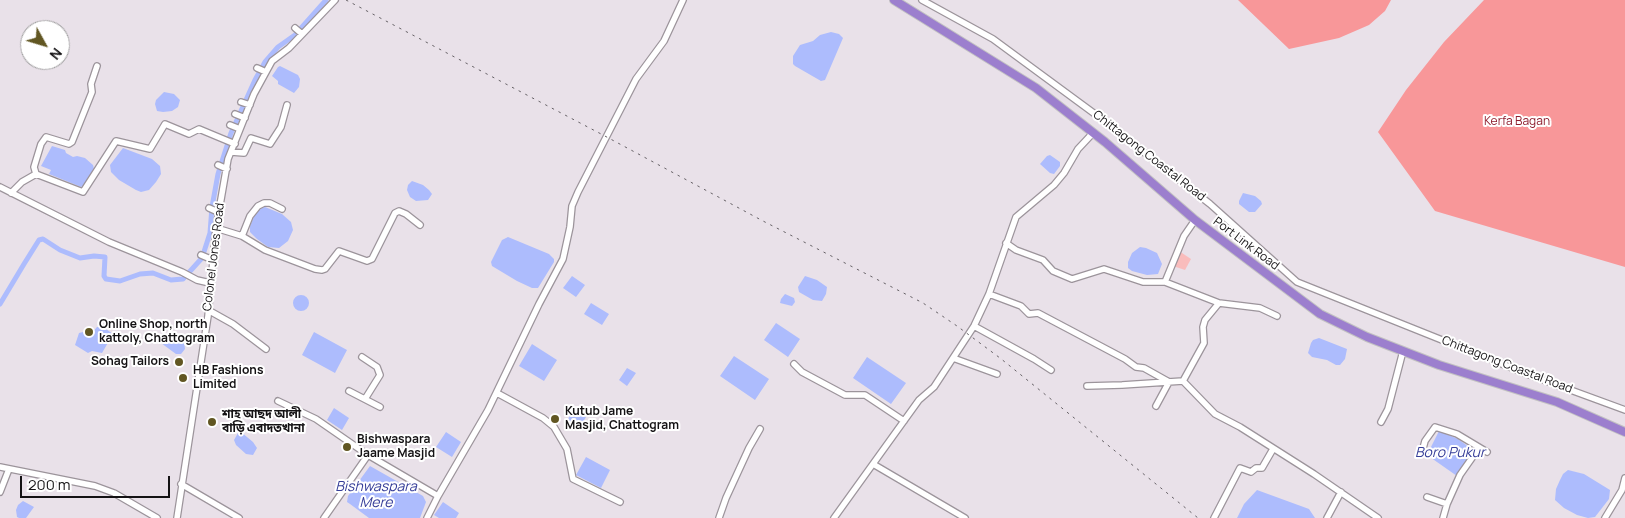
<!DOCTYPE html>
<html>
<head>
<meta charset="utf-8">
<style>
	body { margin:0 }
	#map { position:relative; width:1625px; height:518px; overflow:hidden; background:#e9e1e9; font-family:Manrope,sans-serif }
	canvas { display:block }
	.north { position:absolute; left:20px; top:20px; width:50px; height:50px; box-sizing:border-box; background:#fff; border:1px solid #a1a0a1; border-radius:50%; rotate:129deg; font-size:14px; font-weight:700; line-height:20px; text-align:center; color:#141214 }
	.north::after { content:''; display:block; margin:auto; width:18px; height:22px; background:#615622; clip-path:polygon(50% 0,100% 100%,50% 72%,0 100%) }
	.scale { position:absolute; left:20px; top:476px; width:150px; height:22px; box-sizing:border-box; border:2px solid #141214; border-top:0; padding-left:6px; font-size:15px; line-height:18px; white-space:nowrap; color:#141214; -webkit-text-stroke:4px #fff; paint-order:stroke }
</style>
</head>
<body>
<div id="map">
<canvas width="1625" height="518"></canvas>
<div class="north">N</div>
<div class="scale">200 m</div>
</div>
<script>
const c = document.querySelector('canvas').getContext('2d');
c.lineJoin = 'round';
function fill(path, color) {
  c.fillStyle = color;
  c.fill(path, 'evenodd');
}
function shape(rows) {
  const path = new Path2D();
  for (const r of rows) {
    if (r.length === 3) {
      path.moveTo(r[0] + r[2], r[1]);
      path.arc(r[0], r[1], r[2], 0, 2 * Math.PI);
      continue;
    }
    path.moveTo(r[0], r[1]);
    for (let i = 2; i < r.length; i += 2) path.lineTo(r[i], r[i + 1]);
  }
  return path;
}
function strokePath(path, color, width, dash) {
  c.strokeStyle = color;
  c.lineWidth = width;
  c.lineCap = dash ? 'butt' : 'round';
  c.setLineDash(dash || []);
  c.stroke(path);
}
function label(font, color, halo, rows, align = 'center') {
  c.font = font + ' Manrope,"Noto Sans Bengali",sans-serif';
  c.lineWidth = 4;
  c.setLineDash([]);
  c.textBaseline = 'middle';
  c.strokeStyle = halo;
  c.fillStyle = color;
  for (const [text, x, y, turn = 0] of rows) {
    c.save();
    c.translate(x, y);
    c.rotate((+turn || 0) * Math.PI / 180);
    c.textAlign = isNaN(turn) ? turn : align;
    if (halo) c.strokeText(text, 0, 0);
    c.fillText(text, 0, 0);
    c.restore();
  }
}
fill(shape([
	[1179,251,1191,259,1185,270,1173,266]
]), '#f9bcbc');
fill(shape([
	[1238,0,1391,0,1385,11,1369,25,1339,38,1289,49],
	[1484,0,1625,0,1625,267,1435,211,1378,132,1406,90,1444,42]
]), '#f89799');
fill(shape([
	[831,32,839,34,843,38,825,80,821,81,795,66,793,64,793,56,800,45,813,41,820,35],
	[280,66,298,75,300,79,299,87,294,93,278,84,278,81,272,76,278,67],
	[164,92,174,94,180,100,178,107,172,111,163,112,157,111,155,104,156,100],
	[52,146,65,150,66,153,73,157,77,156,85,158,93,165,94,169,86,184,81,187,49,174,51,170,41,166],
	[123,148,152,159,160,166,161,174,156,182,149,190,141,192,136,190,119,180,111,172,110,165],
	[1050,155,1060,162,1060,166,1054,174,1050,173,1040,164,1047,156],
	[412,181,423,185,429,190,432,194,428,200,416,201,410,197,407,190,408,185],
	[1243,193,1255,196,1261,201,1262,204,1255,212,1249,212,1239,204,1239,201],
	[265,207,282,214,291,222,293,230,288,241,279,248,268,247,257,239,250,232,250,226,255,214,260,208],
	[508,237,549,254,554,259,554,262,538,288,532,288,517,281,492,266,491,262,502,240],
	[1140,247,1146,248,1157,253,1162,264,1158,274,1147,275,1132,271,1128,268,1128,262,1132,253],
	[572,276,585,285,576,297,563,288],
	[805,276,817,280,827,287,826,294,822,301,813,300,799,292,798,287],
	[785,294,794,298,795,302,792,306,780,303,781,299],
	[301,303,8],
	[591,303,609,314,602,325,584,314],
	[776,323,800,339,788,357,764,340],
	[97,327,103,327,113,334,102,353,92,351,88,353,75,345,79,333,83,332,89,336],
	[169,332,184,342,185,349,181,354,176,354,161,343,161,339],
	[314,332,347,350,335,373,302,355],
	[1319,338,1347,349,1345,359,1340,365,1336,365,1327,360,1312,357,1308,353,1311,343,1313,340],
	[532,344,557,360,544,381,519,366],
	[734,356,769,379,755,400,720,376],
	[867,357,906,383,891,404,853,378],
	[627,368,636,373,627,386,619,380],
	[334,408,349,418,342,430,327,420],
	[574,409,586,417,578,430,566,422],
	[1439,431,1458,439,1473,450,1462,472,1457,476,1427,455],
	[241,432,253,442,257,448,253,455,246,454,236,445,234,440,238,433],
	[446,432,461,442,452,457,436,447],
	[586,457,610,470,601,488,576,475],
	[370,466,423,496,426,502,420,518,369,518,350,504,347,502,348,496],
	[1568,470,1584,474,1610,490,1609,499,1595,517,1588,518,1577,515,1564,508,1555,500,1556,489,1560,480,1563,474],
	[1257,490,1309,509,1315,518,1237,518,1244,504],
	[23,501,34,507,26,518,19,518,17,517,16,510,18,505],
	[443,502,459,513,456,518,439,518,434,515]
]), '#adbcfd');
strokePath(shape([
	[0,304,24,264,39,240,43,239,60,250,80,258,94,256,105,257,104,276,106,279,120,281,140,274,153,273,171,280,183,279,202,258,210,233,212,207,218,174,231,133,255,80,265,62,278,47,295,35,326,0]
]), '#adbcfd', 5);
const minor = shape([
	[922,0,993,39,1099,117,1210,204,1297,282,1527,374,1625,410],
	[295,28,302,34],
	[97,66,91,84,92,92,72,142,69,144,46,137,41,144,34,167,36,174,83,192,116,141,150,149,165,124,189,134,199,129,235,144],
	[257,68,266,72],
	[241,102,250,105],
	[235,114,245,118],
	[230,125,240,129],
	[231,152,244,153,251,138,270,144,281,127,287,105],
	[218,165,227,169],
	[0,187,109,242,182,272,197,280,210,283],
	[11,193,22,182,36,174],
	[209,208,218,212],
	[216,228,242,236,265,250,315,269,322,270,325,269,339,251,367,261,372,259,395,213,399,211,406,214,420,225],
	[242,236,250,216,258,206,264,203,270,203,282,209],
	[1006,243,1016,250,1043,260,1053,271,1072,279,1104,269,1143,282,1165,282],
	[201,255,213,260],
	[989,294,1021,306,1029,314,1038,313,1125,359,1136,367,1144,368,1169,382,1156,406],
	[1219,303,1260,308,1277,316],
	[208,310,233,324,266,349],
	[974,326,1034,359,1051,370],
	[362,357,377,367,380,375,365,399],
	[953,358,997,374],
	[794,364,802,372,845,395,865,395,904,421],
	[1183,381,1204,343,1203,327,1205,320,1219,303,1165,282,1184,236,1195,220],
	[1087,386,1122,385,1183,381,1215,414,1240,427,1314,474,1378,518],
	[349,391,380,407],
	[497,393,543,418,554,427,567,449,573,479,620,502],
	[278,401,316,419,368,455,438,496,427,518],
	[1381,422,1388,409,1403,351],
	[1422,452,1425,441,1435,427,1457,434,1487,452],
	[873,464,965,518],
	[0,467,95,486,114,493,157,518],
	[181,484,239,518],
	[0,492,9,469],
	[438,496,488,410,539,304,563,259,570,227,572,206,578,192,636,79,664,41,683,0],
	[1427,497,1447,504,1460,475,1479,448],
	[177,518,208,316,216,228,228,159,254,94,272,61,289,48,335,0],
	[324,518,368,455],
	[719,518,726,498,749,448,760,429],
	[834,518,919,400,934,387,974,326,989,294,1016,217,1054,185,1064,173,1078,149,1093,133],
	[1214,518,1240,468,1251,472,1256,468,1262,468,1273,449],
	[1327,518,1341,492],
	[1443,518,1447,504],
	[1605,518,1622,490,1625,478]
]);
const highway = shape([
	[894,0,1036,88,1105,142,1195,220,1320,314,1367,337,1439,365,1557,402,1625,432]
]);
strokePath(minor, '#9c949b', 8);
strokePath(highway, '#c2c1c2', 10);
strokePath(minor, '#fff', 5.5);
strokePath(highway, '#9c7fce', 8);
strokePath(shape([
	[346,0,603,135,763,221,923,303,957,326,1000,358,1198,518]
]), '#666166', 1, [2.5, 5]);
for (const [x, y, r, color] of [
	[89,332,5,"#615622"],
	[179,362,5,"#615622"],
	[183,378,5,"#615622"],
	[555,419,5,"#615622"],
	[212,422,5,"#615622"],
	[347,447,5,"#615622"]
]) {
  const dot = new Path2D();
  dot.arc(x, y, r, 0, 2 * Math.PI);
  c.fillStyle = color;
  c.fill(dot);
  strokePath(dot, '#fff', 2);
}
label('12px', '#8f1e2f', '#fff', [
	["Kerfa Bagan",1517,122]
]);
label('12px', '#141214', '#fff', [
	["Chittagong Coastal Road",1149,156,38],
	["Port Link Road",1246,244,37],
	["Colonel Jones Road",214,257,-83],
	["Chittagong Coastal Road",1507,365,21]
]);
label('bold 12px', '#141214', '#fff', [
	["Online Shop, north",99,325],
	["kattoly, Chattogram",99,339],
	["Sohag Tailors",169,362,"right"],
	["HB Fashions",193,371],
	["Limited",193,385],
	["Kutub Jame",565,412],
	["Masjid, Chattogram",565,426],
	["শাহ আছদ আলী",222,415],
	["বাড়ি এবাদতখানা",222,429],
	["Bishwaspara",357,440],
	["Jaame Masjid",357,454]
], 'left');
label('italic 14px', '#353d98', '#fff', [
	["Boro Pukur",1450,453],
	["Bishwaspara",376,487],
	["Mere",376,503]
]);
</script>
</body>
</html>
